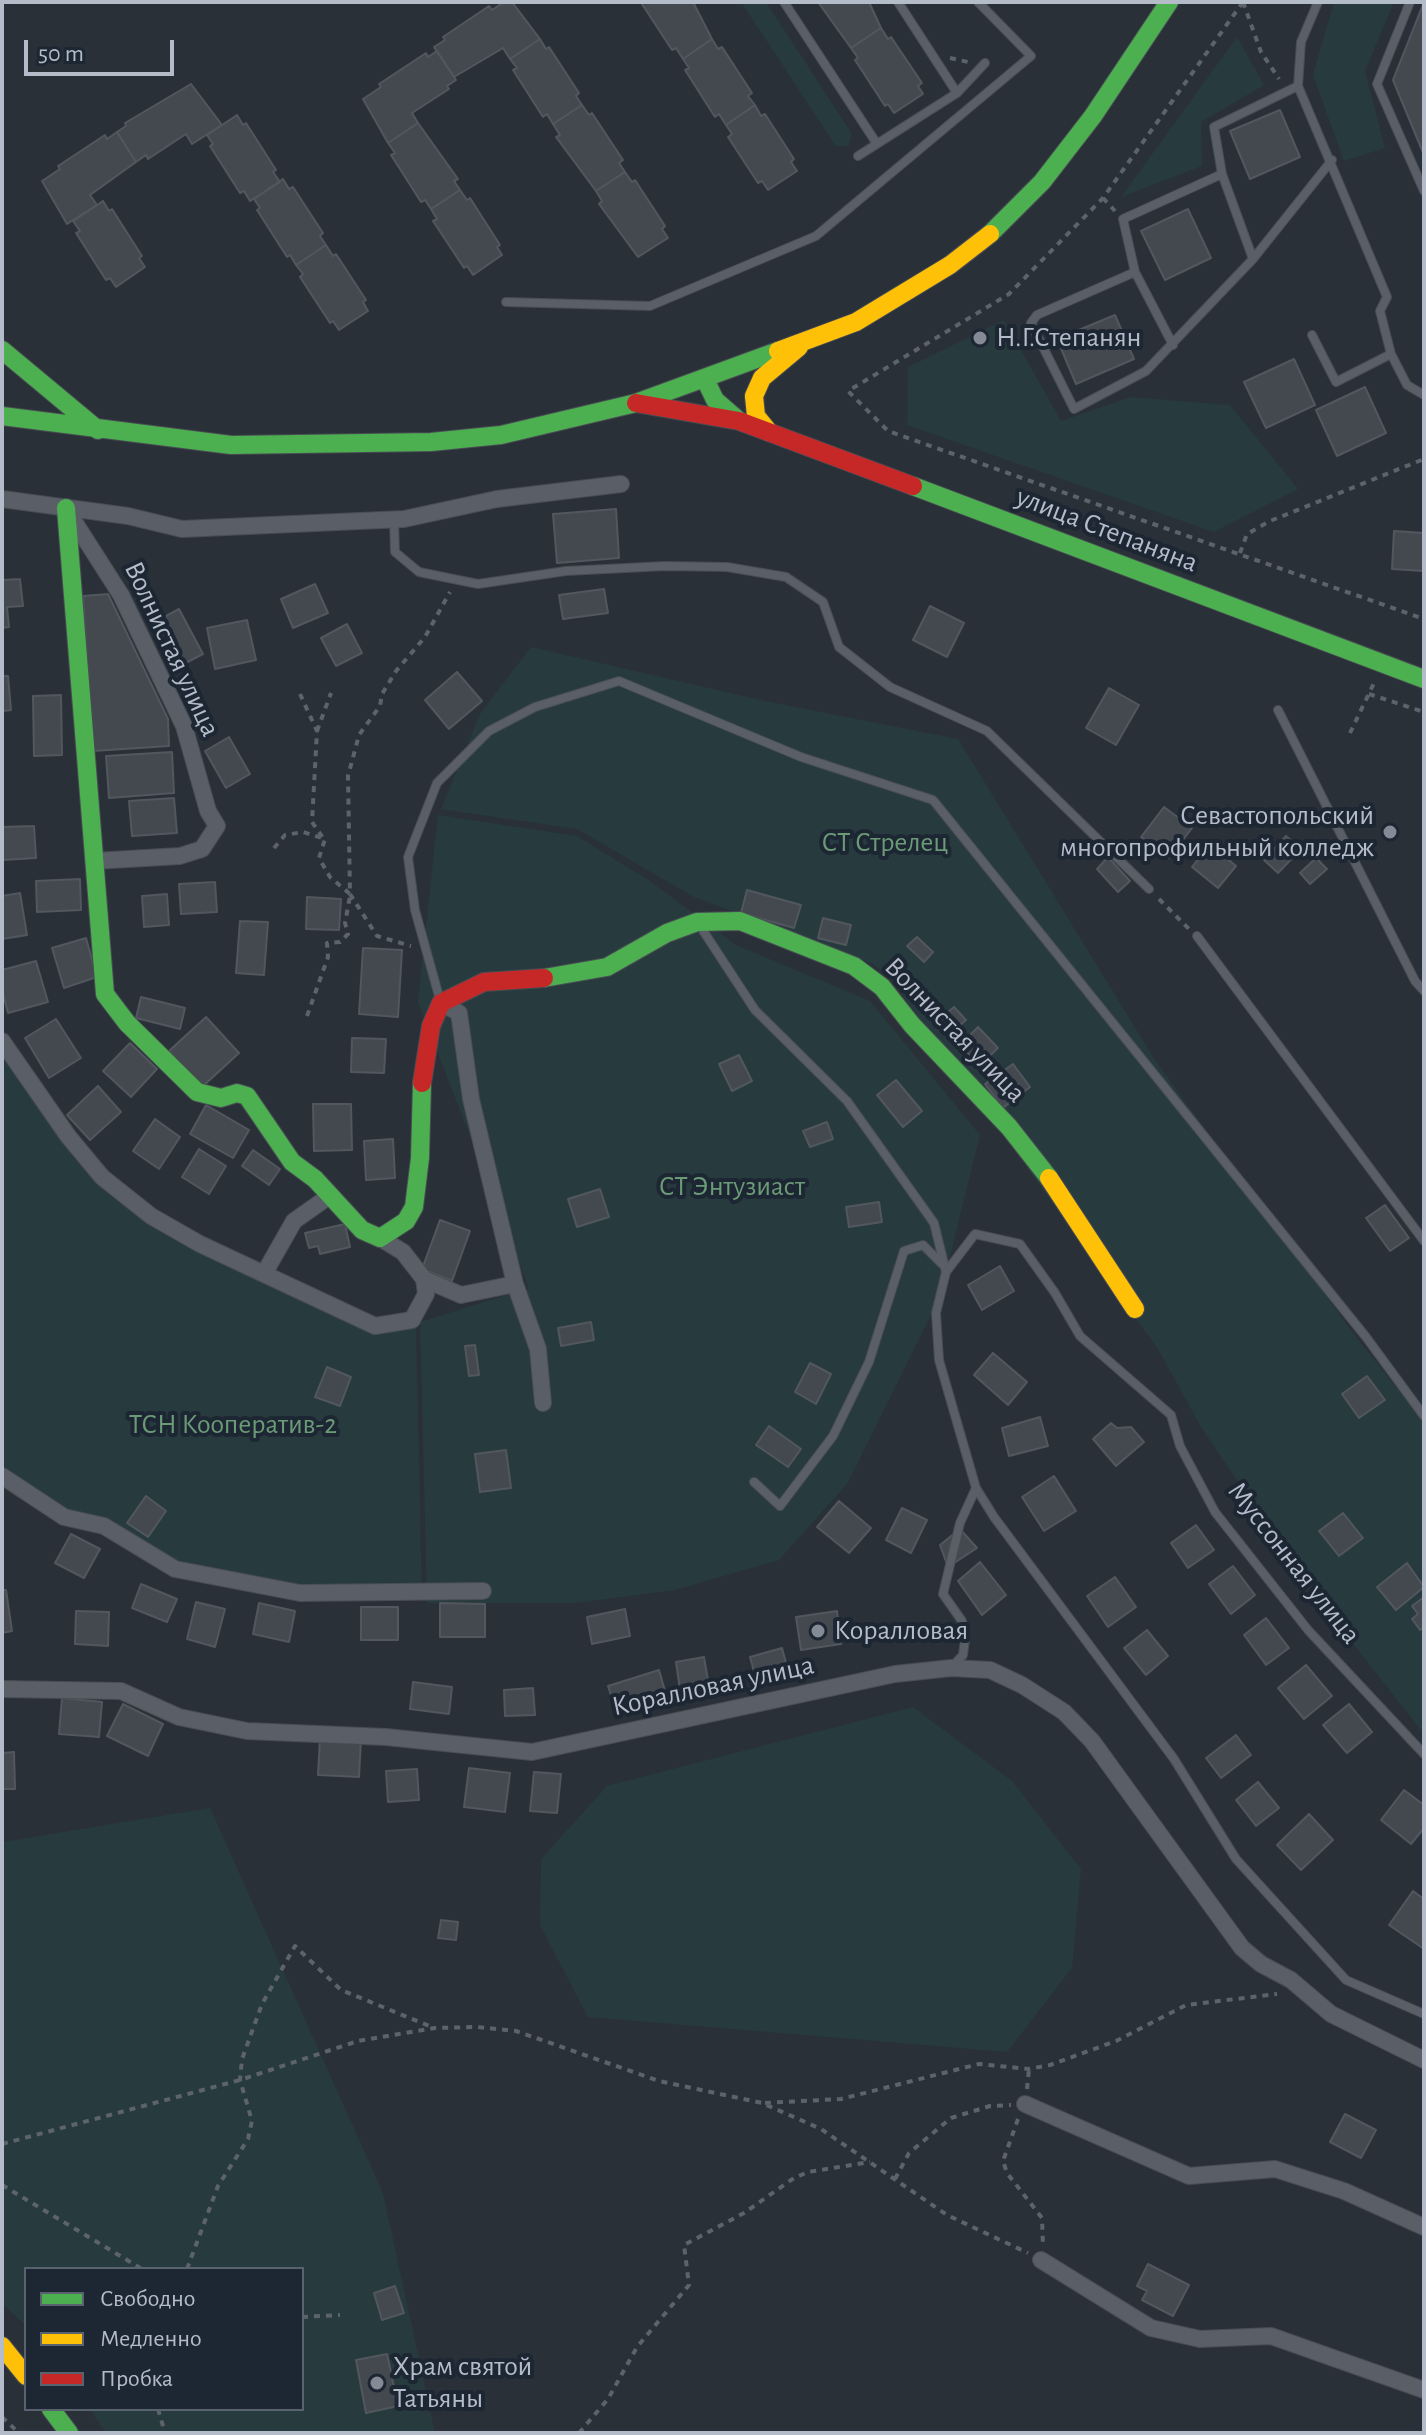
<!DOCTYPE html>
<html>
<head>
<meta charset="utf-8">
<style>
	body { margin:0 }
	#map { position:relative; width:1426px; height:2435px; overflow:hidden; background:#2a3038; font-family:"Alegreya Sans",sans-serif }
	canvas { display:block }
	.frame { position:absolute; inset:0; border:4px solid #b4bcc9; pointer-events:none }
	.legend { position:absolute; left:24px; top:2267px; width:280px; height:144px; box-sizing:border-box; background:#1d2633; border:2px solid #59626f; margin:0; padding:10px 14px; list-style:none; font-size:24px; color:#b4bcc9 }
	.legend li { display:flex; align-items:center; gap:16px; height:40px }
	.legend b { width:40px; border:2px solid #59626f }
	.scale { position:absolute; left:24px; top:40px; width:150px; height:36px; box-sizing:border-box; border:4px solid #b4bcc9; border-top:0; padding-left:10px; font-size:24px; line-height:28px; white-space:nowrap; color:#b4bcc9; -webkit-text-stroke:6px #1d2633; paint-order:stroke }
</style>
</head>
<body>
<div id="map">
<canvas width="1426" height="2435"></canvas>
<div class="frame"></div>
<ul class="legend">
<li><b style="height:10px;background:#4caf50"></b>Свободно</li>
<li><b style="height:10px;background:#ffc107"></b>Медленно</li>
<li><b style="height:10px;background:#c62828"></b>Пробка</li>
</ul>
<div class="scale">50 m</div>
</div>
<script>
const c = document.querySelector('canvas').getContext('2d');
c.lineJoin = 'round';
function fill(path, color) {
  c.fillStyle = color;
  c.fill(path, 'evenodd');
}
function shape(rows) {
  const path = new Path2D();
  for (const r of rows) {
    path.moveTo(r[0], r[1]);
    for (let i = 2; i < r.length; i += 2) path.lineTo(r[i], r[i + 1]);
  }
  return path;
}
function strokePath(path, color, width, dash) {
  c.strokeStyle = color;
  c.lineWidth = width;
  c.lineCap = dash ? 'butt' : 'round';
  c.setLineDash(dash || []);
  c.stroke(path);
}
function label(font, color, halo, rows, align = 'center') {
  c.font = font + ' "Alegreya Sans",sans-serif';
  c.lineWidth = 8;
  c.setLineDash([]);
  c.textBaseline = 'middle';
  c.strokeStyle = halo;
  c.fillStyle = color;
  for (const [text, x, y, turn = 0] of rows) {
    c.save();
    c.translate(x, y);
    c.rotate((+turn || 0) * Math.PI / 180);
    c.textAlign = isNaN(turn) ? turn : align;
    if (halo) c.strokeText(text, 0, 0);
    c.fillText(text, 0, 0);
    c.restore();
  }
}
fill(shape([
	[741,2,766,2,852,134,848,146,836,146],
	[1334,2,1394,2,1365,71,1385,148,1344,161,1313,75],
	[1237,37,1264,85,1201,122,1202,166,1121,197],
	[1004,320,1061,421,1131,397,1230,405,1298,489,1214,532,907,425,908,367],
	[531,647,765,701,958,739,1155,1060,1353,1333,1424,1422,1424,1734,1307,1585,1201,1427,1158,1349,893,982,873,964,694,897,577,829,441,809,480,714],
	[438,815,577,836,650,881,736,945,870,1001,980,1135,940,1297,847,1484,779,1560,675,1590,576,1603,427,1603,420,1322,529,1288,418,1002],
	[2,1051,91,1176,142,1219,200,1252,374,1332,416,1328,422,1600,295,1585,174,1560,110,1519,71,1512,2,1470],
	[913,1707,1012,1781,1081,1869,1072,1968,1007,2052,588,2017,540,1925,541,1859,607,1786],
	[210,1808,383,2193,435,2433,106,2433,90,2409,302,2409,302,2269,26,2269,26,2326,2,2303,2,1842]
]), '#273a3e');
const building = shape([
	[504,2,512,2,540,39,510,59,503,48,454,77,434,47,445,40,443,37,489,6,492,10,504,2],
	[645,2,693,2,712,39,683,59,676,48,672,50,642,4,645,2],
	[818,2,869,2,881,28,851,48,818,2],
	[1424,2,1424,155,1393,80,1424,2],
	[881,28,888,39,891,37,922,83,918,86,923,94,894,113,888,104,885,106,855,60,858,58,851,48,881,28],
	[540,39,546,49,549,47,579,93,576,96,582,105,553,124,547,114,543,117,513,70,517,68,510,59,540,39],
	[712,39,718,49,722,47,752,93,748,96,755,105,726,125,719,114,715,117,685,70,689,68,683,59,712,39],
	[437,51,456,80,447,86,449,89,412,113,418,123,388,143,363,99,381,87,379,84,426,53,428,57,437,51],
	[191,84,222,125,192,144,186,134,148,159,146,155,136,162,117,132,126,126,125,123,191,84],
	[582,105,589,115,592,113,623,160,619,163,625,172,596,191,556,137,560,135,553,124,582,105],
	[755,105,761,116,765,114,794,159,791,162,797,171,768,190,762,181,758,183,728,137,732,134,726,125,755,105],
	[1280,110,1300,157,1250,179,1230,131,1280,110],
	[237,115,243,125,246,123,276,170,273,172,280,182,250,201,244,191,240,193,210,146,213,144,207,135,237,115],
	[418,123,458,179,454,181,460,190,431,209,425,200,421,202,391,155,395,153,388,143,418,123],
	[117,132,136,162,90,195,97,205,67,224,42,181,60,169,58,166,105,135,107,139,117,132],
	[625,172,632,182,635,180,665,226,662,229,668,238,638,257,599,204,602,201,596,191,625,172],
	[283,179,289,189,293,187,323,233,320,236,326,245,296,265,290,255,287,257,257,210,260,208,254,199,283,179],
	[460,190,467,200,470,198,500,245,497,247,502,255,473,275,467,266,464,268,433,221,437,219,431,209,460,190],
	[103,201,109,211,112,209,142,256,139,258,145,267,116,287,110,278,106,280,76,233,80,231,73,221,103,201],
	[1188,209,1211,258,1165,280,1141,231,1188,209],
	[326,245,333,256,336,254,366,300,363,302,368,311,339,330,333,321,330,323,300,277,303,274,296,265,326,245],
	[1115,315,1134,359,1076,384,1057,339,1115,315],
	[1294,359,1315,405,1266,428,1244,382,1294,359],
	[1365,387,1386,433,1337,456,1316,410,1365,387],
	[616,509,619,558,557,563,553,514,616,509],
	[1394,531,1424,533,1424,571,1392,569,1394,531],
	[20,579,23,606,7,607,9,627,2,628,2,580,20,579],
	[315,584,328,613,293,628,281,599,315,584],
	[604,589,608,613,563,619,559,595,604,589],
	[108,594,168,719,169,746,93,751,83,596,108,594],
	[930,606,964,623,947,657,913,640,930,606],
	[179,609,203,654,178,667,155,622,179,609],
	[247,620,256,660,215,669,207,628,247,620],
	[347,624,362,653,336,666,321,638,347,624],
	[457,672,482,701,449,729,425,700,457,672],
	[2,676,8,676,11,710,2,711,2,676],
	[1109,688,1139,705,1116,745,1086,728,1109,688],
	[61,695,62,755,34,756,33,696,61,695],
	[229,737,250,774,226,788,205,751,229,737],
	[172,752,174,793,109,798,106,756,172,752],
	[174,798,177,833,132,836,129,801,174,798],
	[1164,807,1192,828,1169,858,1141,837,1164,807],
	[34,826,36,858,2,860,2,827,34,826],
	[1286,836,1301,849,1278,873,1264,860,1286,836],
	[1210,844,1236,866,1218,888,1192,867,1210,844],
	[1108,857,1130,881,1118,892,1097,869,1108,857],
	[1316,858,1327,869,1310,884,1300,873,1316,858],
	[80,879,81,910,37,912,36,881,80,879],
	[215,882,217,912,181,914,179,884,215,882],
	[747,890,801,905,794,928,741,913,747,890],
	[20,893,27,935,2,939,2,896,20,893],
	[167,894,169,925,144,927,142,896,167,894],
	[307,897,341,899,339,930,306,929,307,897],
	[823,918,851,925,846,945,818,938,823,918],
	[240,921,268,922,264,975,236,973,240,921],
	[917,937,933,952,924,962,907,946,917,937],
	[86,938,97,977,64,988,52,948,86,938],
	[363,948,402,950,398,1017,359,1014,363,948],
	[36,961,48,1002,8,1013,2,990,2,970,36,961],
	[141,997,185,1008,180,1029,136,1018,141,997],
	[954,1007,966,1020,953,1031,941,1018,954,1007],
	[206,1017,239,1053,202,1087,169,1051,206,1017],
	[56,1019,81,1058,49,1078,25,1038,56,1019],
	[978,1027,998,1048,980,1065,960,1045,978,1027],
	[352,1038,386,1039,384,1073,351,1072,352,1038],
	[130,1043,157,1069,131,1097,103,1071,130,1043],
	[739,1055,752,1081,732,1091,719,1064,739,1055],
	[1013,1064,1030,1087,1003,1108,985,1084,1013,1064],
	[896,1080,922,1111,903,1127,877,1095,896,1080],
	[98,1086,121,1112,90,1140,67,1115,98,1086],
	[313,1104,351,1104,352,1150,314,1151,313,1104],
	[206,1105,249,1130,233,1158,190,1134,206,1105],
	[155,1119,180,1137,159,1169,133,1151,155,1119],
	[827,1122,833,1139,810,1147,803,1131,827,1122],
	[393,1139,395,1178,366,1180,364,1141,393,1139],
	[199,1149,226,1166,209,1194,182,1177,199,1149],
	[253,1150,280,1169,269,1185,242,1166,253,1150],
	[600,1189,609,1217,577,1227,568,1199,600,1189],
	[879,1202,882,1222,849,1227,846,1207,879,1202],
	[1385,1205,1409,1238,1390,1251,1366,1218,1385,1205],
	[440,1220,470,1231,452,1281,422,1269,440,1220],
	[345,1224,350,1247,320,1254,318,1246,309,1248,305,1233,345,1224],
	[1000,1266,1014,1291,982,1310,968,1285,1000,1266],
	[591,1322,594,1340,561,1346,558,1328,591,1322],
	[475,1345,479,1375,469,1376,465,1346,475,1345],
	[993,1353,1027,1382,1008,1405,974,1375,993,1353],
	[810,1363,831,1374,816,1404,795,1392,810,1363],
	[327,1367,351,1377,340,1406,315,1397,327,1367],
	[1367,1376,1385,1400,1359,1418,1342,1394,1367,1376],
	[1040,1417,1048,1446,1009,1456,1002,1428,1040,1417],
	[1111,1423,1117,1428,1131,1427,1144,1442,1116,1466,1093,1439,1111,1423],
	[769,1426,801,1449,788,1467,756,1445,769,1426],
	[506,1450,511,1488,480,1492,475,1454,506,1450],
	[1054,1476,1076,1511,1044,1531,1022,1497,1054,1476],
	[146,1496,166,1511,148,1537,127,1523,146,1496],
	[839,1501,871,1528,849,1553,817,1527,839,1501],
	[902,1508,927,1520,911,1553,886,1540,902,1508],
	[1343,1513,1363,1538,1339,1556,1319,1531,1343,1513],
	[1196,1525,1214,1550,1188,1568,1171,1543,1196,1525],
	[960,1529,977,1548,948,1567,940,1545,960,1529],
	[71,1534,100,1549,84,1578,55,1563,71,1534],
	[980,1562,1006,1595,982,1615,958,1581,980,1562],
	[1407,1563,1424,1587,1396,1610,1377,1587,1407,1563],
	[1233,1566,1255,1595,1231,1614,1209,1584,1233,1566],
	[1115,1577,1136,1607,1108,1627,1087,1596,1115,1577],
	[141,1584,177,1599,167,1622,132,1608,141,1584],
	[2,1590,6,1590,12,1631,2,1633,2,1590],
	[1424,1597,1424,1627,1420,1630,1412,1619,1418,1614,1412,1606,1424,1597],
	[196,1602,225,1609,215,1647,187,1639,196,1602],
	[259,1603,295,1611,289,1642,253,1634,259,1603],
	[440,1603,485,1604,485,1637,440,1637,440,1603],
	[361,1607,398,1607,398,1640,361,1640,361,1607],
	[625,1609,630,1636,592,1644,587,1617,625,1609],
	[76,1611,109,1612,108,1646,75,1644,76,1611],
	[837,1611,841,1644,801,1650,796,1617,837,1611],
	[1266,1618,1289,1648,1266,1665,1244,1635,1266,1618],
	[1147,1630,1168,1656,1146,1675,1124,1648,1147,1630],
	[782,1648,789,1674,757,1682,750,1657,782,1648],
	[704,1657,710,1692,681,1697,676,1662,704,1657],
	[1306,1665,1332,1696,1304,1719,1278,1688,1306,1665],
	[659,1670,665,1691,615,1708,608,1686,659,1670],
	[413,1682,452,1687,449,1714,410,1709,413,1682],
	[533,1688,535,1715,505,1716,504,1690,533,1688],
	[62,1698,102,1702,99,1737,59,1734,62,1698],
	[123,1704,163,1724,148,1756,107,1736,123,1704],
	[1349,1704,1372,1732,1347,1753,1323,1725,1349,1704],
	[1236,1735,1251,1755,1221,1778,1206,1758,1236,1735],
	[320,1737,361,1739,359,1777,318,1775,320,1737],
	[14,1752,15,1789,2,1789,2,1753,14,1752],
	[469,1768,510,1773,505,1812,464,1807,469,1768],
	[417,1769,419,1800,388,1802,386,1771,417,1769],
	[534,1772,561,1774,557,1813,530,1811,534,1772],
	[1258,1782,1279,1808,1256,1826,1236,1800,1258,1782],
	[1404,1790,1424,1805,1424,1828,1411,1844,1381,1820,1404,1790],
	[1309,1814,1333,1840,1301,1870,1277,1845,1309,1814],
	[1413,1891,1424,1899,1424,1949,1389,1925,1413,1891],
	[441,1920,458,1922,456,1940,438,1938,441,1920],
	[1345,2114,1376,2130,1361,2158,1330,2142,1345,2114],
	[1148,2264,1189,2285,1173,2316,1142,2300,1147,2291,1137,2286,1148,2264],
	[395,2286,404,2313,382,2320,374,2293,395,2286],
	[387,2354,398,2406,366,2413,356,2360,387,2354]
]);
fill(building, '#444950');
strokePath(building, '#52575f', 2);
const lane = shape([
	[784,2,877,144],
	[1318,2,1301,42,1298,86,1387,297,1380,311,1391,354,1407,385,1424,395],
	[1410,2,1377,84,1424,191],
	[957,93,985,63],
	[858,156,957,93,898,2],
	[1222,174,1214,127,1298,86],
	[1253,259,1222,174,1123,219,1135,272,1037,315,1031,323,1074,409,1146,371,1253,259,1332,160],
	[1135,272,1173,345],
	[506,302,650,306,816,236,1031,56,978,2],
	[1312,335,1336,382,1391,354],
	[394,519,395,552,419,572,478,584,566,571,665,566,727,567,786,577,823,602,839,647,890,687,987,731,1149,889],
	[1278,710,1415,981,1424,991],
	[700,926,755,1010,847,1101,934,1223,946,1272,936,1313,939,1360,976,1488,994,1517,1174,1759,1236,1859,1346,1980,1424,2014],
	[1197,936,1424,1241],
	[440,1000,415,910,408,857,437,783,489,731,535,707,619,681,801,757,933,800,1366,1337,1424,1416],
	[946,1272,975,1234,1020,1244,1055,1293,1080,1336,1171,1415,1180,1446,1215,1512,1308,1630,1424,1754],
	[754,1482,780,1506,833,1436,869,1362,904,1251,923,1245,942,1264],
	[952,1667,963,1655,965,1639,962,1621,943,1594,960,1523,976,1488]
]);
const street = shape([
	[2,499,128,516,182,529,404,519,497,499,621,484],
	[68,512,121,595,184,726,208,811,217,826,202,849,180,856,94,861],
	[441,1003,459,1013,471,1099,515,1284,538,1349,543,1403],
	[2,1041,68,1136,102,1177,151,1216,200,1244,375,1326,412,1320,426,1294,424,1279],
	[380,1238,403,1252,424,1279,461,1295,515,1284],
	[265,1272,294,1221,328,1197],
	[2,1476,64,1517,104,1526,175,1569,300,1593,483,1591],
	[2,1689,121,1691,179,1717,247,1731,386,1737,532,1752,895,1674,951,1668,990,1670,1022,1685,1064,1712,1092,1741,1242,1948,1261,1964,1291,1980,1331,2014,1424,2060],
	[1025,2104,1189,2176,1275,2169,1344,2191,1424,2227],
	[1041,2260,1151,2328,1200,2339,1271,2336,1424,2390]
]);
const fast = shape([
	[990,234,1042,182,1093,116,1169,2],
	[2,350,98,430],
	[705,379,715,400,738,420],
	[2,416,231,445,431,442,501,435,636,403,778,351],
	[913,486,1424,679],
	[66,508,105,994,127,1023,197,1092,221,1098,237,1093,247,1096,292,1162,315,1179,362,1230,380,1238,406,1221,414,1207,420,1158,422,1083],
	[544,978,607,967,667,933,697,922,740,921,854,966,882,987,912,1025,1009,1127,1049,1178],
	[51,2409,69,2433]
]);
const slow = shape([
	[778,351,856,322,950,265,990,234],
	[769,432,756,416,754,396,762,378,799,347],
	[1049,1178,1135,1309],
	[2,2346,26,2376]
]);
const jam = shape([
	[636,403,739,421,913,486],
	[422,1083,431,1026,441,1003,484,982,544,978]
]);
strokePath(lane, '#484c53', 10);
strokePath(street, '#484c53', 18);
strokePath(fast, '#484c53', 20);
strokePath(slow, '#484c53', 20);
strokePath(jam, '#484c53', 20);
strokePath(shape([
	[1243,2,1103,198,1009,294,848,391,888,431,1424,619],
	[1243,2,1261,52,1279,79],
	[950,58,968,62],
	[1103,198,1115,211],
	[1240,553,1247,534,1270,521,1424,459],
	[300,694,317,731,312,822,323,838],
	[1369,694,1424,712],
	[317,731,331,693],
	[1350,733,1375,681],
	[274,848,285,835,303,832,325,839,319,858,330,877,350,894,348,776,359,735,380,706,382,694,396,671,425,637,450,592],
	[350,894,377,936,411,946],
	[1159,899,1189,929],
	[307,1016,328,957,327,943,340,942,348,934,345,923,350,896],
	[1027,2089,1029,2069],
	[765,2103,841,2099,979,2064,1029,2069,1050,2065,1116,2041,1186,2005,1277,1994],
	[1018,2119,1003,2161,1007,2173,1042,2218,1043,2246],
	[2,2144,240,2080,358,2041,435,2028,477,2027,516,2031,659,2081,762,2103,821,2129,947,2215,1028,2253],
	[895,2179,909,2153,951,2118,990,2106,1011,2105],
	[2,2185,142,2269],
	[187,2269,218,2186,248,2139,252,2121,240,2080,242,2059,262,2004,295,1946,341,1990,432,2027],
	[302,2317,340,2315],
	[158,2409,165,2433],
	[2,2417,19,2433],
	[579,2433,608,2399,637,2347,689,2285,684,2245,744,2213,794,2178,808,2172,870,2162]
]), '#5d636a', 4, [6, 6]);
strokePath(lane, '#5a5e66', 8);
strokePath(street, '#5a5e66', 16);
strokePath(fast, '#4caf50', 18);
strokePath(slow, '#ffc107', 18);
strokePath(jam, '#c62828', 18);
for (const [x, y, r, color] of [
	[980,338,8,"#848b96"],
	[1390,832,8,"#848b96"],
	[818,1631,8,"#848b96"],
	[377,2383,8,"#848b96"]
]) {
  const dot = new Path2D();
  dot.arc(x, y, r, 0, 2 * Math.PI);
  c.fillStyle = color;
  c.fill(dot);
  strokePath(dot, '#1d2633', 3);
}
label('28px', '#b4bcc9', '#1d2633', [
	["Н.Г.Степанян",996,338],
	["Севастопольский",1374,816,"right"],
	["многопрофильный колледж",1374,848,"right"],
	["Коралловая",834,1631],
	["Храм святой",393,2367],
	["Татьяны",393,2399]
], 'left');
label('28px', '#b4bcc9', '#1d2633', [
	["улица Степаняна",1107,530,21],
	["Волнистая улица",172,649,65],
	["Волнистая улица",955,1030,46],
	["Муссонная улица",1294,1563,52],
	["Коралловая улица",713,1686,-12]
]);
label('28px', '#6b9a76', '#1d2633', [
	["СТ Стрелец",885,843],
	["СТ Энтузиаст",732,1187],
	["ТСН Кооператив-2",233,1425]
]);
</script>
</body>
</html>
